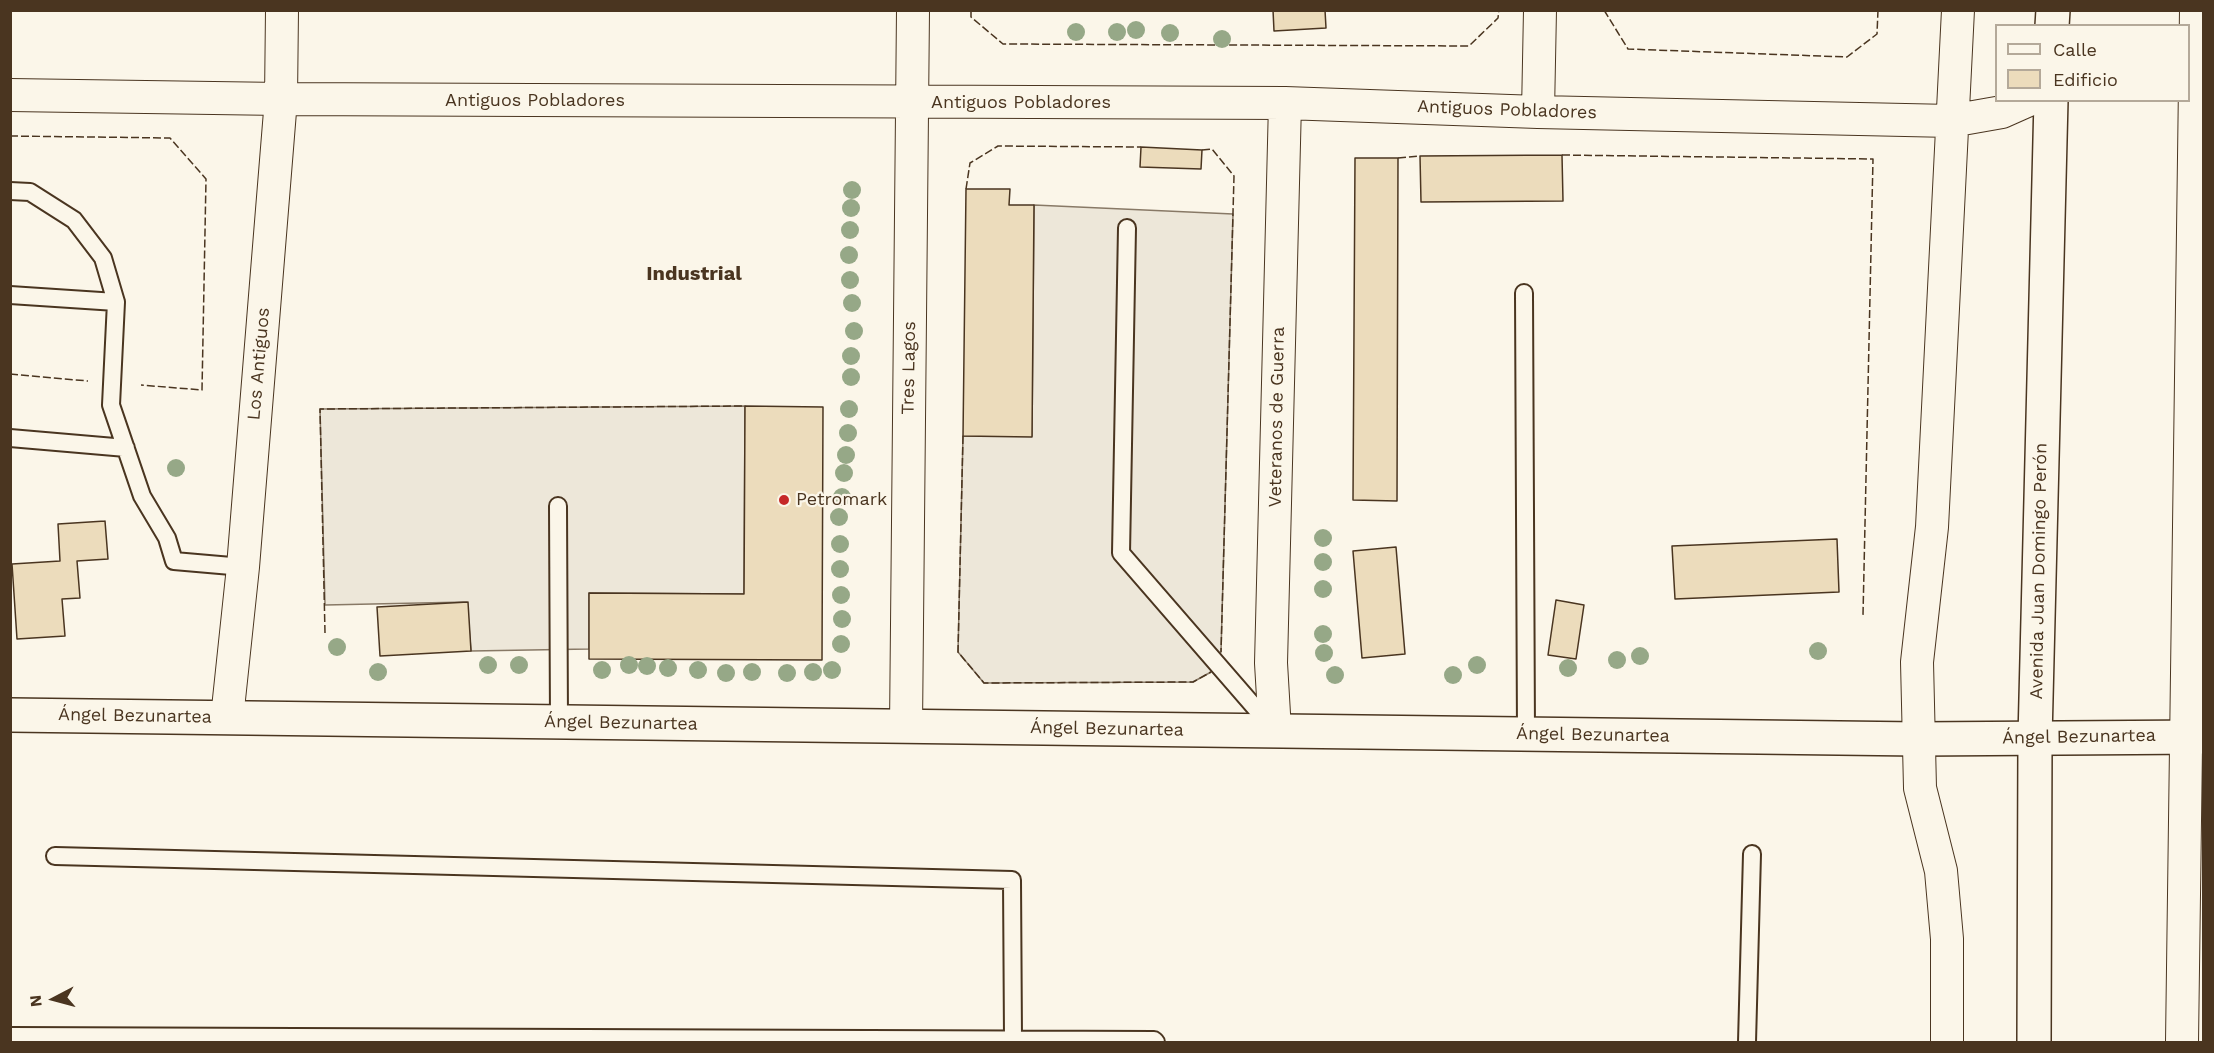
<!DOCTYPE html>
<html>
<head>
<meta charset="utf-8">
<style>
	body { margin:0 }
	#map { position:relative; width:2214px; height:1053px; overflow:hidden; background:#fbf6e9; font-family:"Work Sans",sans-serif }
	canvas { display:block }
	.frame { position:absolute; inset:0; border:12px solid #4a3520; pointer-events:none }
	.legend { position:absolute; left:1995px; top:24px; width:195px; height:78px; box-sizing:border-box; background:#fbf6e9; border:2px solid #b4a999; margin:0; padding:8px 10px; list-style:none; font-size:18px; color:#4a3520 }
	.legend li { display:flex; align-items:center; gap:12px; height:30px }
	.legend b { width:30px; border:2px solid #b4a999 }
	.north { position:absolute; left:24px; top:969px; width:60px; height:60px; -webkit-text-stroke:4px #fbf6e9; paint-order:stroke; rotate:264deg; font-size:16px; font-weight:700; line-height:24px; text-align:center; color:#4a3520 }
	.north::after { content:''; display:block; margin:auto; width:21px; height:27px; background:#4a3520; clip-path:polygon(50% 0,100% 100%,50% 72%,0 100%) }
</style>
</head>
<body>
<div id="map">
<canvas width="2214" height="1053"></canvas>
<div class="frame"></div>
<ul class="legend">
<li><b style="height:8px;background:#fbf6e9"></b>Calle</li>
<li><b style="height:16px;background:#ecdcbc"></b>Edificio</li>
</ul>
<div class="north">N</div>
</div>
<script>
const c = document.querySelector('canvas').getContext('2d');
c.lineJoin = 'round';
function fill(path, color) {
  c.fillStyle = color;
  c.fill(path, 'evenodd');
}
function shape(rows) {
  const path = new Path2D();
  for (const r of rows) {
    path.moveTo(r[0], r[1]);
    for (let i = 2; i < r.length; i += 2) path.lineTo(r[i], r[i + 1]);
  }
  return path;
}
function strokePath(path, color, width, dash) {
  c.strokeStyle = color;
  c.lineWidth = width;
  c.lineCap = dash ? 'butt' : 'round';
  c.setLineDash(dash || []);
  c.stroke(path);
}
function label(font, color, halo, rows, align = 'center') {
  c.font = font + ' "Work Sans",sans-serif';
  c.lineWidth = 4.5;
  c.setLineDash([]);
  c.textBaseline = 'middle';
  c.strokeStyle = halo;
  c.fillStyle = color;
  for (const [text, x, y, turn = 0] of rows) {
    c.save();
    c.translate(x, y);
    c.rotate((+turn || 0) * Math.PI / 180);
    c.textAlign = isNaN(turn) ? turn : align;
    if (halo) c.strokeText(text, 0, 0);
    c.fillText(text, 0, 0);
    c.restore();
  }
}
const parking = shape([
	[1034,205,1233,214,1221,652,1211,672,1193,682,984,683,958,652,963,436,1032,436,1034,205],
	[745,406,744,594,589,593,589,649,471,651,467,602,325,605,320,409,745,406]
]);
fill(parking, '#ede7d9');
strokePath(parking, '#887966', 1.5);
const building = shape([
	[1273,10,1325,10,1326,28,1274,31,1273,10],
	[1141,147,1202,150,1201,169,1140,167,1141,147],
	[1562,155,1563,201,1421,202,1420,156,1562,155],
	[1355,158,1398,158,1397,501,1353,500,1355,158],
	[966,189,1010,189,1009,205,1034,205,1032,437,963,436,966,189],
	[745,406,823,407,822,660,589,659,589,593,744,594,745,406],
	[105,521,108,559,77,561,80,598,62,599,65,636,17,639,12,564,60,561,58,524,105,521],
	[1837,539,1839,592,1675,599,1672,546,1837,539],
	[1396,547,1405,654,1362,658,1353,551,1396,547],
	[1556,600,1584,605,1576,659,1548,655,1556,600],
	[468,602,471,651,380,656,377,607,468,602]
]);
fill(building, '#ecdcbc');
strokePath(building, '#4a3520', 1.5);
const lane = shape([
	[10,191,30,192,74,220,103,258,116,302,111,405,142,496,167,538,174,561,243,567],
	[1127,228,1121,553,1271,726],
	[1524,293,1526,734],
	[10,295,116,302],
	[10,438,126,448],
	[558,506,559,722],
	[55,856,1012,880,1013,1039],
	[10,1036,1154,1040,1156,1042],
	[1747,1042,1752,854]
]);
const street = shape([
	[10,95,281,99,1285,103,1538,112,1951,121,2002,112,2029,100],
	[1538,112,1540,10],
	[227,718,243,567,281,99,282,10],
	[906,726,913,10],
	[1275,731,1271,663,1285,103],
	[1947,1042,1947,939,1941,871,1920,788,1917,662,1932,527,1958,10],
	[2182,1042,2196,10]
]);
const secondary = shape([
	[10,715,1918,739,2204,737]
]);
const primary = shape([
	[2052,26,2053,10],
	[2034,1042,2035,738,2051,100]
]);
strokePath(lane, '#4a3520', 20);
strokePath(street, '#4a3520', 34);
strokePath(secondary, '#4a3520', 36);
strokePath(primary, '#4a3520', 36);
strokePath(lane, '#fbf6e9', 16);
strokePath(street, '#fbf6e9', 32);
strokePath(secondary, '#fbf6e9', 33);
strokePath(primary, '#fbf6e9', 33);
strokePath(shape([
	[971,10,971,17,1003,44,1469,46,1498,18,1499,10],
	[1604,10,1628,49,1847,57,1877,34,1878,10],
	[10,136,170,138,206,179,202,390,141,385],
	[1202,150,1212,149,1234,176,1221,652],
	[1562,155,1873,159,1863,615],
	[1398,158,1420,156],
	[966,189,970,163,998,146,1141,147],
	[10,374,88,381],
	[963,436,958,652,984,683,1193,682,1211,672],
	[325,633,320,409,745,406]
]), '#4a3520', 1.5, [8, 3]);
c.fillStyle = '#96a887';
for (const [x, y] of [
	[1136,30],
	[1076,32],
	[1117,32],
	[1170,33],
	[1222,39],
	[852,190],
	[851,208],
	[850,230],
	[849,255],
	[850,280],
	[852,303],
	[854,331],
	[851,356],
	[851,377],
	[849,409],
	[848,433],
	[846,455],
	[176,468],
	[844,473],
	[842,497],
	[839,517],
	[1323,538],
	[840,544],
	[1323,562],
	[840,569],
	[1323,589],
	[841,595],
	[842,619],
	[1323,634],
	[841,644],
	[337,647],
	[1818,651],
	[1324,653],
	[1640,656],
	[1617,660],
	[488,665],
	[519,665],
	[629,665],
	[1477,665],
	[647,666],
	[668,668],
	[1568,668],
	[602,670],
	[698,670],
	[832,670],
	[378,672],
	[752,672],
	[813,672],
	[726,673],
	[787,673],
	[1335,675],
	[1453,675]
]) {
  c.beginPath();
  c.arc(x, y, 9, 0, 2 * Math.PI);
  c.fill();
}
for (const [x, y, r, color] of [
	[784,500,6,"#c62828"]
]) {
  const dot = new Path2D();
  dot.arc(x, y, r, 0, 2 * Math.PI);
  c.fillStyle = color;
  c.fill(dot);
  strokePath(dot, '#fbf6e9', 2);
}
label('18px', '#4a3520', '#fbf6e9', [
	["Antiguos Pobladores",535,101],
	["Antiguos Pobladores",1021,103],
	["Antiguos Pobladores",1507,110,2],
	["Los Antiguos",259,364,-85],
	["Tres Lagos",909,368,-89],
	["Veteranos de Guerra",1277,417,-89],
	["Avenida Juan Domingo Perón",2039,571,-89],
	["Ángel Bezunartea",135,716,1],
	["Ángel Bezunartea",621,723,1],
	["Ángel Bezunartea",1107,729,1],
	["Ángel Bezunartea",1593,735,1],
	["Ángel Bezunartea",2079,737,-1]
]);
label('18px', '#4a3520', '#fbf6e9', [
	["Petromark",796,500]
], 'left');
label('bold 20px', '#4a3520', '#fbf6e9', [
	["Industrial",694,274]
]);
</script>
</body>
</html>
